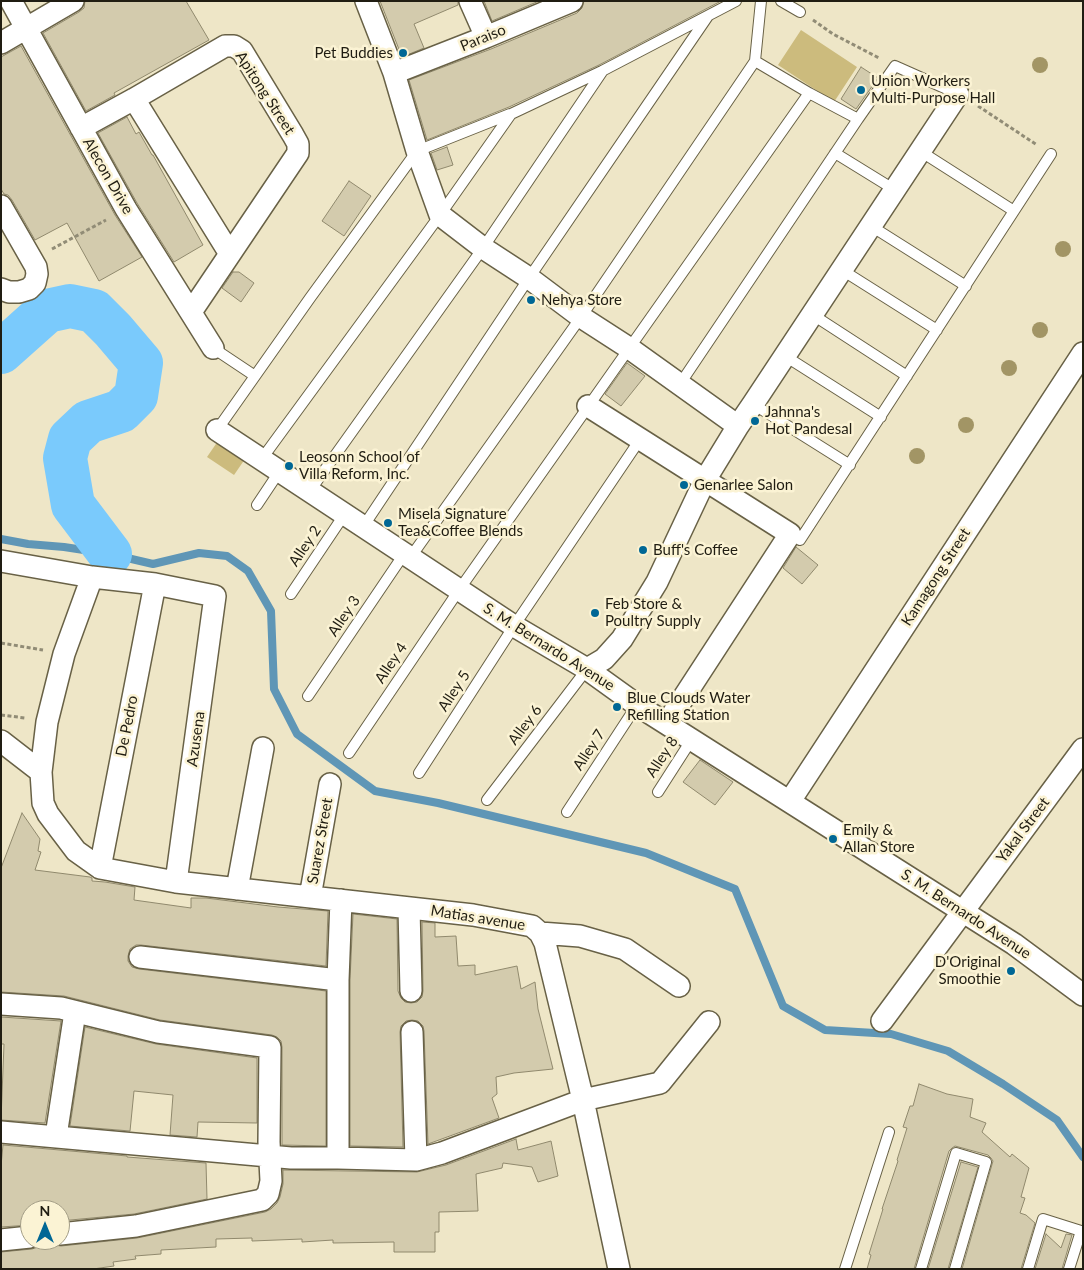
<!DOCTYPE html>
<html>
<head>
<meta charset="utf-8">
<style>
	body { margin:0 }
	#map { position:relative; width:1084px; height:1270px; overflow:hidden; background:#eee6c7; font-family:Lato,sans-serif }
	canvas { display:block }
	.frame { position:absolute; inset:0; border:2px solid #201d12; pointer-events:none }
	.north { position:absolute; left:20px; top:1200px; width:50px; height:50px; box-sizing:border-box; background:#fbf3d4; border:1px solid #a39d86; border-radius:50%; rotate:0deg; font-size:14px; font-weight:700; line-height:20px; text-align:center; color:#201d12 }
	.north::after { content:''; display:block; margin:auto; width:18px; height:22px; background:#006795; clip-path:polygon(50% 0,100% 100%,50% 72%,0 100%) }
</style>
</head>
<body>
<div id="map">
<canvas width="1084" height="1270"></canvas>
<div class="frame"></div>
<div class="north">N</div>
</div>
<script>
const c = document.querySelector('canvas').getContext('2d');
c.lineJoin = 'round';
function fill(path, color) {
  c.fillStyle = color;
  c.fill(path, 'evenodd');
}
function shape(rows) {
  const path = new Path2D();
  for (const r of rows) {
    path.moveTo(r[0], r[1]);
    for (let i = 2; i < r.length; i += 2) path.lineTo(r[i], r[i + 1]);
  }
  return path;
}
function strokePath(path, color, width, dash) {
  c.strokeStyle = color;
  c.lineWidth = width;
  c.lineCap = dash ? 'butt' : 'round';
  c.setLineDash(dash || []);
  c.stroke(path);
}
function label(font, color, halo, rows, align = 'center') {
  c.font = font + ' Lato,sans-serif';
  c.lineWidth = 5;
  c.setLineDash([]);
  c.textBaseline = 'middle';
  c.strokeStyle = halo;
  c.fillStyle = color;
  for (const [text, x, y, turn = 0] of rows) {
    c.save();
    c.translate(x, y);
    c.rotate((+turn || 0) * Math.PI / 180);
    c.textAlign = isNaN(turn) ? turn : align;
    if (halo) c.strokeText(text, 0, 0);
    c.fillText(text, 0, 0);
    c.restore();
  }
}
fill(shape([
	[801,30,857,67,834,102,778,65],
	[218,441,245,459,234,475,207,457]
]), '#ccbb7d');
strokePath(shape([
	[1,539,28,544,64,547,110,554,153,564,199,553,227,556,248,571,271,611,274,689,297,734,375,791,438,803,646,853,735,889,783,1006,825,1030,891,1034,948,1051,1003,1084,1057,1120,1083,1157]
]), '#5f96b6', 8);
strokePath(shape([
	[1,352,47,311,70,306,94,311,113,330,141,363,136,396,121,411,88,422,70,439,65,458,73,505,110,554]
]), '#7acafc', 44);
const building = shape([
	[85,1,186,1,209,40,114,93,115,95,86,111,43,33,79,12,84,8,85,1],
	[380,1,458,1,458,5,414,24,424,48,402,57,380,1],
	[484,1,539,1,492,21,484,1],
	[584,1,721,1,599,65,509,107,427,140,409,80,491,49,577,13,582,8,584,1],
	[21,46,115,215,142,257,99,281,67,223,35,240,12,200,8,195,4,194,1,189,1,57,21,46],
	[861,67,878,78,856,109,841,99,861,67],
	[127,117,136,134,139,132,152,155,153,155,203,245,174,262,137,203,98,133,127,117],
	[447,147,453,165,437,170,431,153,447,147],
	[349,181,371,196,344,236,322,221,349,181],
	[233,272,239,272,254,283,241,302,222,288,233,272],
	[627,363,645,376,621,406,605,394,627,363],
	[796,547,818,565,802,584,783,568,796,547],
	[700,760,733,782,715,805,683,782,700,760],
	[22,813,40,839,38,851,41,852,35,870,90,877,92,878,92,881,105,882,135,887,134,900,191,908,191,898,206,898,278,907,328,911,326,966,141,945,136,945,130,949,128,956,128,961,132,967,139,969,326,991,326,1146,282,1145,282,1047,281,1041,277,1037,272,1035,160,1020,64,996,1,992,1,868,22,813],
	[353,914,397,919,398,991,401,998,405,1002,411,1003,417,1002,422,997,423,991,422,922,435,923,435,937,456,936,458,966,475,965,475,975,517,966,521,989,535,982,538,1009,553,1069,514,1073,496,1077,497,1094,492,1098,499,1118,428,1144,424,1031,423,1026,418,1021,412,1020,406,1021,401,1026,400,1032,403,1147,350,1146,350,980,353,914],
	[1,1017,61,1021,45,1123,1,1120,4,1044,1,1044,1,1017],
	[85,1027,156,1044,257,1058,257,1123,198,1122,197,1137,170,1135,173,1095,134,1091,130,1131,70,1126,85,1027],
	[919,1084,947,1094,973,1099,970,1117,986,1123,982,1132,1010,1157,1012,1154,1029,1168,1021,1197,1025,1198,1020,1213,1026,1215,1035,1223,1021,1269,962,1269,993,1161,991,1158,988,1155,955,1146,952,1148,949,1151,914,1269,867,1269,871,1255,869,1254,883,1209,882,1209,898,1161,897,1160,907,1128,903,1127,910,1106,913,1106,919,1084],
	[516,1139,518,1150,551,1141,558,1176,538,1182,532,1167,503,1163,502,1168,476,1174,478,1211,439,1212,439,1232,435,1232,435,1252,394,1252,394,1242,333,1243,333,1240,302,1242,302,1239,252,1241,252,1238,216,1239,216,1247,161,1250,161,1254,135,1256,136,1259,113,1262,114,1266,93,1269,1,1269,1,1252,32,1249,38,1247,42,1240,49,1240,54,1245,61,1246,137,1238,265,1212,271,1209,277,1203,280,1197,283,1184,283,1170,417,1172,446,1165,516,1139],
	[3,1145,127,1156,127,1157,206,1163,207,1199,134,1214,60,1221,60,1210,30,1210,30,1225,1,1227,1,1166,3,1145],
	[961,1162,978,1167,948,1269,928,1269,961,1162],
	[1046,1234,1061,1248,1066,1234,1072,1235,1062,1269,1035,1269,1046,1234]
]);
fill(building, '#d3cbad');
strokePath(building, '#90896d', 1);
const service = shape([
	[781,1,800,12],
	[755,61,761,1],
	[858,119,895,66,958,94],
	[920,151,1014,211],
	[835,153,895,190],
	[871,226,966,286],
	[842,270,937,330],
	[813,315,907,376],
	[213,348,255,376],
	[785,356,881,417],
	[680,384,858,119,809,93],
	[753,404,850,465],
	[217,430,310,298,417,151,510,114],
	[261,460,440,215,511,114,602,71,736,1],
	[309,492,483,248,602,72],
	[257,505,279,472],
	[363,527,529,278,708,16],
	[790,534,800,540,1051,154],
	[291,594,344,515],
	[308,696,404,554],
	[349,753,459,590,809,93,755,61,581,317,410,558],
	[419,773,514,626,641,438],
	[658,792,692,739],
	[487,800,587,669],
	[567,812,637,705],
	[845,1269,889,1132],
	[921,1269,956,1153,986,1162,955,1269],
	[1028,1269,1043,1219,1081,1231,1069,1269]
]);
const minor = shape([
	[11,1,126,209,213,348],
	[366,1,394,73,417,151,440,215,483,248,529,278,581,317,629,348,738,426],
	[470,1,486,37],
	[1,43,73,1],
	[394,73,486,37,572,1],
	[134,99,230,254],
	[81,128,134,99,225,46,234,46,242,51,293,135,298,144,298,153,191,312],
	[1,206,36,267,37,274,35,283,29,289,19,292,9,292,1,289],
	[588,406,790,534,667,723],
	[217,430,514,626,587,669,637,705,1014,944,1083,995],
	[1,561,92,577,155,584,215,596,176,882],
	[92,577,64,654,47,722,41,772,43,803,48,814,76,851,100,868,176,882,473,915,532,926,540,933,545,943,583,1100,619,1269],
	[587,669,604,659,622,639,657,582,705,480,738,426,753,404,958,94],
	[1,741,41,772],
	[790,801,1083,353],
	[100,868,155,584],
	[237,889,263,748],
	[310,897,330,784],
	[409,908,411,991],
	[540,933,580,936,625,949,679,986],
	[140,957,338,980],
	[1,1004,61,1008,158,1032,270,1047,269,1142,271,1181,268,1194,262,1200,136,1226,60,1234],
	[882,1021,1083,749],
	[412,1032,416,1160],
	[1,1132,291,1158,338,1158,338,980,341,900],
	[56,1136,75,1012],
	[338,1158,416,1160,442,1153,583,1100,660,1083,709,1022],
	[1,1240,30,1237]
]);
strokePath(service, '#686146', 12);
strokePath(minor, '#686146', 24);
strokePath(shape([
	[813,20,833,34,879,58],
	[978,106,1037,145],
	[52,249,106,220],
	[1,643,43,650],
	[1,715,25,718]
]), '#918c76', 3, [4, 2.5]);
strokePath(service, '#fff', 10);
strokePath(minor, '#fff', 21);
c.fillStyle = '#a29565';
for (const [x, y] of [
	[1040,65],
	[1063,249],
	[1040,330],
	[1009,368],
	[966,425],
	[917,456]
]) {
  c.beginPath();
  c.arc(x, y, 8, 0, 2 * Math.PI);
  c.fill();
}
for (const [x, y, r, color] of [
	[403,53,5,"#006795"],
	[861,90,5,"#006795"],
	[531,300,5,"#006795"],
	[755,421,5,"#006795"],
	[289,466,5,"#006795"],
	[684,485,5,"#006795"],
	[388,523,5,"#006795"],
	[643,550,5,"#006795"],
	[595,613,5,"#006795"],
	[617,707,5,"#006795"],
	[833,839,5,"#006795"],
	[1011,971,5,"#006795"]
]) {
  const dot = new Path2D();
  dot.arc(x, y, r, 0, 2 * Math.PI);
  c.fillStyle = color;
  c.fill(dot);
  strokePath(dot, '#fbf3d4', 2);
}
label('15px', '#201d12', '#fbf3d4', [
	["Paraiso",483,38,-22],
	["Apitong Street",265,93,57],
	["Alecon Drive",108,176,60],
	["Alley 2",305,546,-56],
	["Kamagong Street",936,577,-57],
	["Alley 3",344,616,-56],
	["S. M. Bernardo Avenue",549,647,32],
	["Alley 4",391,663,-56],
	["Alley 5",454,691,-57],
	["Alley 6",525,725,-53],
	["De Pedro",127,726,-79],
	["Azusena",196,739,-82],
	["Alley 7",589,750,-57],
	["Alley 8",662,757,-57],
	["Yakal Street",1023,830,-53],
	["Suarez Street",320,841,-80],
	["S. M. Bernardo Avenue",966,914,33],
	["Matias avenue",478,918,9]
]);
label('15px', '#201d12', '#fbf3d4', [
	["Pet Buddies",393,53,"right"],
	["Union Workers",871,81],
	["Multi-Purpose Hall",871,98],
	["Nehya Store",541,300],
	["Jahnna's",765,412],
	["Hot Pandesal",765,429],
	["Leosonn School of",299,457],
	["Villa Reform, Inc.",299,474],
	["Genarlee Salon",694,485],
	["Misela Signature",398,514],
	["Tea&Coffee Blends",398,531],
	["Buff's Coffee",653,550],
	["Feb Store &",605,604],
	["Poultry Supply",605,621],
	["Blue Clouds Water",627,698],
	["Refilling Station",627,715],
	["Emily &",843,830],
	["Allan Store",843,847],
	["D'Original",1001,962,"right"],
	["Smoothie",1001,979,"right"]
], 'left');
</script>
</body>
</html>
